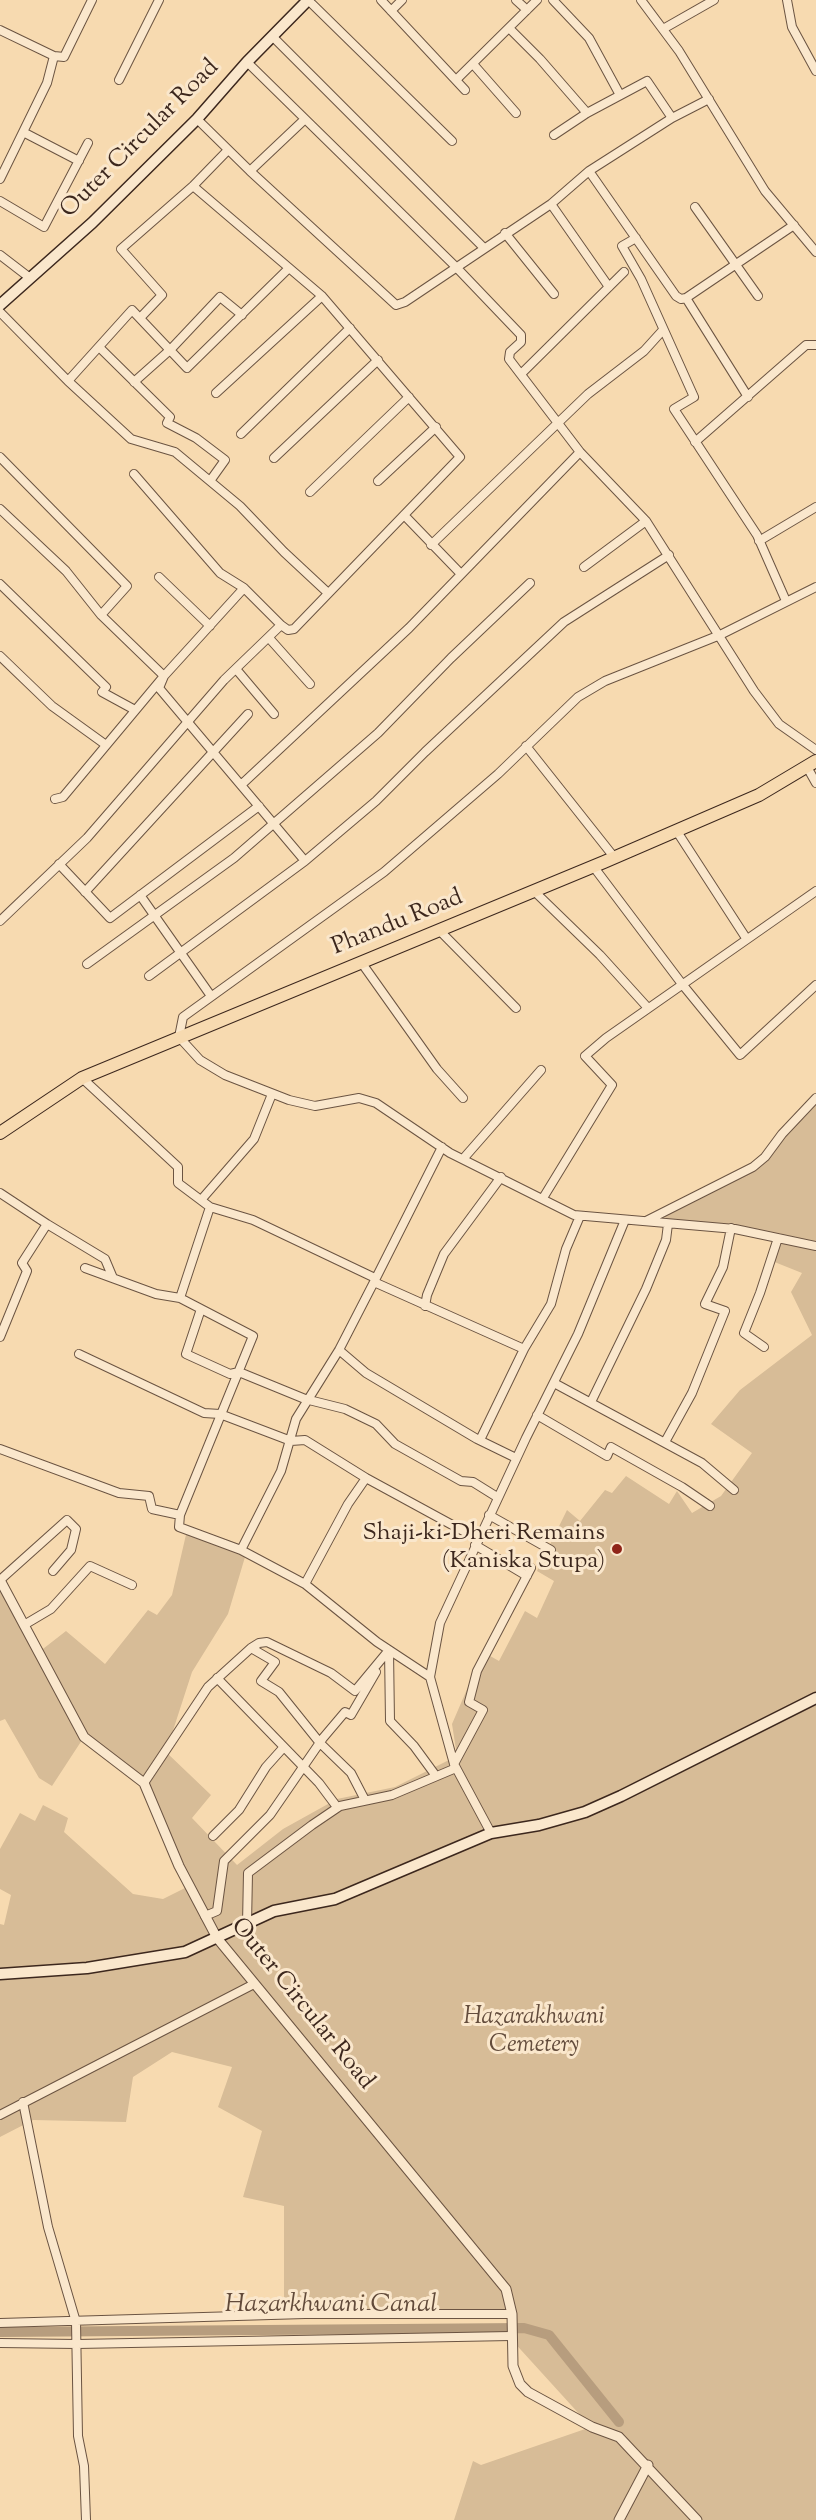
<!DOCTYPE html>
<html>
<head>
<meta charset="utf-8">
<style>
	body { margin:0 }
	canvas { display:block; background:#f7dab0 }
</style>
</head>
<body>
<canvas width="816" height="2520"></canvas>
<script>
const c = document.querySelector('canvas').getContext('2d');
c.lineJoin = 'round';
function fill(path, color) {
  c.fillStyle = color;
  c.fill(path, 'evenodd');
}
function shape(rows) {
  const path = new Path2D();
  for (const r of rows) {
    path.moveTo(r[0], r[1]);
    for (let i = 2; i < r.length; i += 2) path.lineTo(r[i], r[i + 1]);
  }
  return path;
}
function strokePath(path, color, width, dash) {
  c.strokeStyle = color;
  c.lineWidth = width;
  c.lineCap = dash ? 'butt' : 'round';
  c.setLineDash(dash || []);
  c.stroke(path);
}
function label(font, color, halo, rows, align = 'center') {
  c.font = font + ' "Sorts Mill Goudy",serif';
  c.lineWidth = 6;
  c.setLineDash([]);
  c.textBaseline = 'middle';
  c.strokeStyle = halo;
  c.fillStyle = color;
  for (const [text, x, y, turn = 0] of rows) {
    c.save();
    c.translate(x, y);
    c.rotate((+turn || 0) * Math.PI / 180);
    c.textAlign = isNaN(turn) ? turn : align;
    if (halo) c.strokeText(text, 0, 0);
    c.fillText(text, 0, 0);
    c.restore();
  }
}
fill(shape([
	[816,1098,816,2520,454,2520,473,2461,481,2465,591,2427,511,2339,512,2314,284,2314,284,2206,243,2197,262,2131,218,2107,232,2067,172,2052,133,2077,126,2122,33,2120,0,2137,0,1924,4,1925,11,1895,0,1889,0,1849,20,1813,35,1821,43,1805,68,1818,64,1832,133,1894,163,1899,189,1886,144,1783,84,1737,52,1786,39,1778,5,1719,0,1721,0,1580,39,1652,66,1631,105,1664,148,1610,157,1615,172,1595,188,1526,248,1547,228,1614,192,1672,166,1752,211,1795,192,1818,237,1865,283,1829,337,1799,395,1787,457,1756,452,1724,483,1652,499,1661,525,1611,537,1618,554,1581,537,1571,567,1510,580,1521,605,1490,612,1493,626,1476,669,1504,677,1491,692,1513,721,1496,752,1453,711,1424,740,1390,812,1335,791,1292,802,1273,772,1261,782,1239,735,1229,644,1222,753,1167]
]), '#d7bc97');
strokePath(shape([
	[0,2332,524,2328,549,2335,619,2422]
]), '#b79d7e', 10);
const minor = shape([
	[308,0,452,141],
	[381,0,465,90],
	[516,0,527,10],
	[553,0,589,38,620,95],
	[641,0,679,51,765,191,816,252],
	[787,0,792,27,816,71],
	[391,11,402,0],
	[509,28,540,59,587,113],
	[663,29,714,0],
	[0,30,54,56,64,57,92,0],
	[272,36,484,248],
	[247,62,456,267,521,335,521,342,510,352,509,359,580,452,646,521,754,691,779,724,816,750],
	[473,64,516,113],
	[119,80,159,0],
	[456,80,537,0],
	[197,119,250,171,396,305,405,302,551,204,589,171,672,118,709,99],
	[23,132,79,161],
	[554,135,587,113,647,81,672,118],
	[250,171,305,119],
	[589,171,676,296,681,299,686,298,794,225],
	[0,179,47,83,54,56],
	[0,201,44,227,88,143],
	[551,204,609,287],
	[695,207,758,296],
	[505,233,554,294],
	[636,238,622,246,641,279,694,397,674,409,757,535,786,601],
	[0,255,30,278],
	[686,298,748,397],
	[0,312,68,381,132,310,187,368,288,269],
	[140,318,162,295,121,249,193,186,228,150],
	[99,347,170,417,167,423,196,438,225,460,210,481],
	[522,373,624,272],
	[68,381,131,439,175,452,240,506,284,552,328,593],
	[134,382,171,349,220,297,242,315],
	[216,393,322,296],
	[241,434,350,328],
	[695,442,806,345,816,345],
	[0,457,127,586,101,615],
	[274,458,378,360],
	[134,474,220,573,244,588],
	[378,481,436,427],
	[310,492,409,397],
	[0,509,66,571,101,615,164,676,159,688,305,861],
	[404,515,460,573],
	[759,541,816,507],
	[431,545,588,394,644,351,663,330],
	[584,567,646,521],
	[159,577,210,626],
	[0,584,106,687,102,692,135,710],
	[816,587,720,635,605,681,578,697,498,774,384,872,183,1017,179,1037,200,1060,225,1075,289,1100,315,1106,359,1098,376,1103,450,1153,574,1215,735,1229,816,1246],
	[269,638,310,684],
	[0,656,52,706,106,745],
	[236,669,274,714],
	[526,746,614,857],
	[807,767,816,783],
	[241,785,409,628,580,452],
	[55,799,63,797,164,676,244,588,281,625,288,630,294,629,460,457,322,296,193,186],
	[676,830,746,938],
	[59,864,110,918,259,806],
	[593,866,682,984,740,1055,816,985],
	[534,891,600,955,648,1008],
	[85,892,248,714],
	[140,895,211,996],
	[0,921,87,838,224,680,281,625],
	[439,930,516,1008],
	[361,962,437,1069,463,1098],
	[87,964,234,858,378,733,451,658,530,583],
	[149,976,305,861,376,801,425,752,564,622,669,555],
	[82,1078,178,1167,178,1183,210,1207,253,1220,375,1278],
	[442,1147,374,1282,524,1349,480,1440],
	[463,1159,541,1070],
	[0,1193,47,1224,22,1263,27,1271,0,1337],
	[543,1198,612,1085,585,1056,606,1038,816,891],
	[201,1200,254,1139,272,1094],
	[646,1221,753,1167,765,1157,782,1134,816,1098],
	[47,1224,105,1259,113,1278],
	[180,1298,210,1207],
	[425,1306,427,1295,444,1254,501,1177],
	[201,1309,186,1354,230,1374,239,1372,305,1399,345,1409,376,1424,395,1444,461,1481,473,1482,497,1497],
	[764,1347,744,1333,760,1293,778,1238],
	[524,1349,551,1304,566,1249,580,1216],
	[339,1350,366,1373,477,1439,516,1458],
	[79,1354,204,1413,220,1414,291,1441,305,1440,366,1478,478,1539],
	[554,1383,702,1463,734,1490],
	[591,1402,646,1289,666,1240,668,1224],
	[537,1415,607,1456,611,1447,682,1487,710,1506],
	[665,1442,692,1393,725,1311,705,1304,723,1267,731,1228],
	[0,1449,119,1493,149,1496,152,1509,180,1515,253,1336,180,1298,156,1294,85,1268],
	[180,1515,179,1527,241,1550,305,1584,377,1642,430,1677],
	[489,1515,551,1550],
	[475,1545,527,1576],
	[241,1550,281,1471,296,1419,339,1350,374,1282],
	[0,1580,67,1520,76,1529,71,1550,53,1571],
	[305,1584,348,1504,366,1478],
	[24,1625,51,1609,90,1566,132,1585],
	[251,1648,275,1662,261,1681,279,1692,320,1743,351,1773,365,1800],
	[217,1678,319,1783,337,1807],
	[454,1764,483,1710,469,1702,477,1671,531,1568],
	[144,1783,208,1687,251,1648,259,1643,267,1642,331,1673,355,1691,389,1650,390,1721,414,1746,436,1776],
	[491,1833,454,1764,430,1677,440,1623,526,1438,578,1334,625,1220],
	[213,1836,239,1810,266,1767,283,1748],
	[205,1916,217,1911,224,1861,270,1815,323,1738,345,1712,351,1715,376,1672],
	[247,1924,248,1873,312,1825,340,1806,392,1795,456,1768],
	[23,2102,48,2227,76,2322,78,2436,84,2466,86,2520],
	[0,2115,254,1984],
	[0,2323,305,2314,512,2314],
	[0,2343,77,2344,511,2336]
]);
const tertiary = shape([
	[0,1580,84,1737,144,1783,179,1866,217,1938,506,2289,512,2314,513,2366,520,2384,528,2392,592,2427,619,2437,697,2520],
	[619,2520,648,2465]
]);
const secondary = shape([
	[0,305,92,223,197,119,247,62,308,0],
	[0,1974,87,1968,185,1952,274,1911,335,1899,491,1833,539,1825,585,1812,621,1796,816,1698]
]);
const primary = shape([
	[0,1133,82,1078,604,862,759,795,816,761]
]);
strokePath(minor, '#6b5442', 10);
strokePath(tertiary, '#6b5442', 11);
strokePath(secondary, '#3c271d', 13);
strokePath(primary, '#3c271d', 14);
strokePath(minor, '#fae7cc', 8);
strokePath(tertiary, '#fae7cc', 9);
strokePath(secondary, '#fae7cc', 10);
strokePath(primary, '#f7dab0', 12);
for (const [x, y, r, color] of [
	[617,1549,6,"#8f2418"]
]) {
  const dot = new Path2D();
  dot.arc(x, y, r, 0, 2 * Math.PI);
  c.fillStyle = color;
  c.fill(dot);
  strokePath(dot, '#fae7cc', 2);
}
label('24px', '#3c271d', '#fae7cc', [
	["Outer Circular Road",141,140,-45],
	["Phandu Road",398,924,-22],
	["Outer Circular Road",301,2005,51]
]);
label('24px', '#3c271d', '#fae7cc', [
	["Shaji-ki-Dheri Remains",605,1535],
	["(Kaniska Stupa)",605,1563]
], 'right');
label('italic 24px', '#634c3c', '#fae7cc', [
	["Hazarakhwani",534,2019],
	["Cemetery",534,2047]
]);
label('italic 26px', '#614a3a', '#fae7cc', [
	["Hazarkhwani Canal",331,2307]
]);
</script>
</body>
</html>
